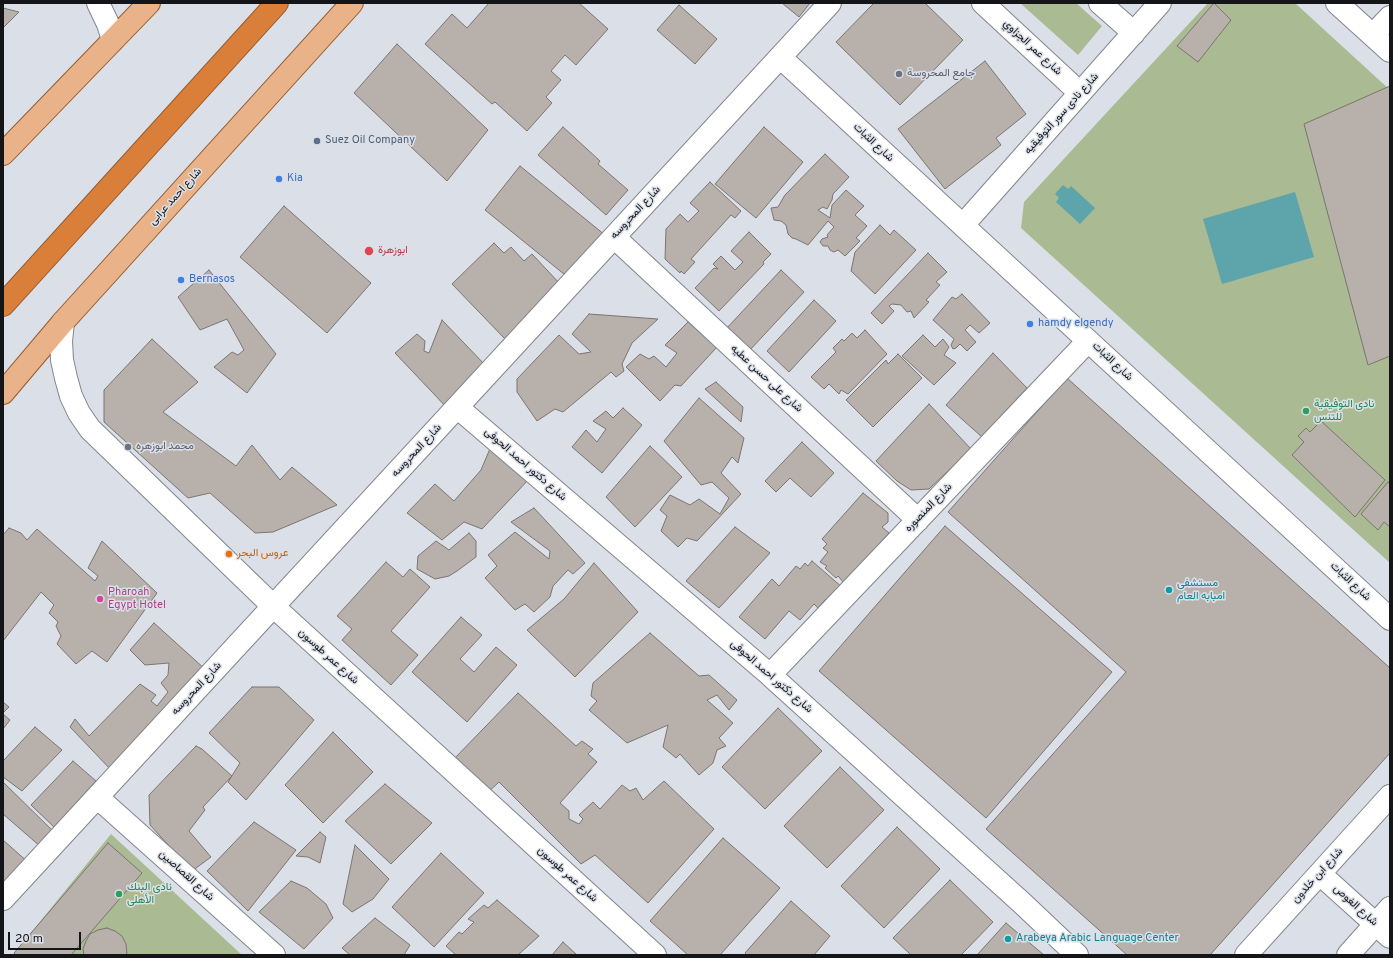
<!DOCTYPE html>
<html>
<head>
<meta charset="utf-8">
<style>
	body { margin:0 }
	#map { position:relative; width:1393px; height:958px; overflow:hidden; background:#dbe0e8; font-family:Overpass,sans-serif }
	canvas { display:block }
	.frame { position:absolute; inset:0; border:4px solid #131518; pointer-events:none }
	.scale { position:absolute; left:8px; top:932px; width:73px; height:18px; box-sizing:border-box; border:2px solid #131518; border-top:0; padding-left:5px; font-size:12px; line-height:14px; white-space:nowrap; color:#131518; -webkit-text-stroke:3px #dbe0e8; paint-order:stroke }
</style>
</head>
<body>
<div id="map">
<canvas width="1393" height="958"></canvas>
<div class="frame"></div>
<div class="scale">20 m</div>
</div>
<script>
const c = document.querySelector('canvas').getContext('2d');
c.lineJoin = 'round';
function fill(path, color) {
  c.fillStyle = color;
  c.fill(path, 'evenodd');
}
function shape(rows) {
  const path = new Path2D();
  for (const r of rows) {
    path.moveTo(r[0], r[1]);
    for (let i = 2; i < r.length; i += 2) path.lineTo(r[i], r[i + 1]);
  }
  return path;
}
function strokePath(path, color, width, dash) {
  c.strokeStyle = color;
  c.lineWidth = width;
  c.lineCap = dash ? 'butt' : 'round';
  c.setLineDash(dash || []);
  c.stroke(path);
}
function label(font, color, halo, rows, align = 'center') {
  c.font = font + ' Overpass,Vazirmatn,sans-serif';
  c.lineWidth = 3;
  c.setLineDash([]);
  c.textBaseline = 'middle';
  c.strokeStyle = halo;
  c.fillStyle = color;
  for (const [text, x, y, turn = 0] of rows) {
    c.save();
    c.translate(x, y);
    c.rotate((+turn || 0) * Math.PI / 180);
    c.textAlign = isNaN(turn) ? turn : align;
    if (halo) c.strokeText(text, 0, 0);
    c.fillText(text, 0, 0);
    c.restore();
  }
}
fill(shape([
	[1020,3,1076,3,1102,26,1078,55],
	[1208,3,1295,3,1390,90,1390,563,1021,228,1024,202],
	[111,834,242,955,13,955]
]), '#aaba92');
fill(shape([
	[1063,185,1068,189,1071,186,1095,208,1080,224,1056,202,1059,198,1055,194],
	[1295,192,1314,257,1222,284,1203,219]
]), '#5ea5ab');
const building = shape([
	[489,3,579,3,608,29,576,65,565,55,551,71,561,80,546,97,552,103,527,131,495,102,492,104,425,44,452,14,467,28,489,3],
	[782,3,810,3,799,17,782,3],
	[874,3,925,3,963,40,900,105,836,42,874,3],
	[1214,3,1231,20,1198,62,1177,46,1214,3],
	[679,5,717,39,695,64,657,30,679,5],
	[3,8,19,12,3,28,3,8],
	[397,44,488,130,447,181,354,93,397,44],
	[985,61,1026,114,996,138,1001,145,945,189,898,129,985,61],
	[1390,86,1390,356,1368,365,1304,124,1390,86],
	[563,127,600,161,598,164,628,190,606,215,538,155,563,127],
	[764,127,803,162,756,218,715,184,764,127],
	[825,154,849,177,833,194,832,200,827,209,823,207,818,210,830,218,832,205,846,190,864,206,855,215,867,226,856,238,860,241,845,256,838,250,834,252,830,250,828,246,823,246,820,242,822,239,828,237,827,235,834,227,828,221,808,245,796,239,792,238,788,234,786,225,781,221,774,220,771,208,778,207,785,195,825,154],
	[520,166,605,235,570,279,485,210,520,166],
	[710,182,741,211,735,218,731,215,691,259,695,262,684,274,681,271,680,273,665,259,666,229,680,214,688,222,699,211,690,203,710,182],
	[284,206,371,283,327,333,240,257,284,206],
	[880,225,890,235,894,230,916,250,875,294,851,271,855,252,880,225],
	[749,232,771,254,763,262,764,264,719,311,695,288,714,268,718,269,713,264,721,256,735,270,743,262,731,251,749,232],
	[494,243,504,253,511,247,524,261,532,254,561,285,506,340,452,284,494,243],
	[928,253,947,272,936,282,940,285,926,300,929,302,914,318,911,311,907,312,901,305,892,304,889,306,894,311,882,324,871,313,928,253],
	[209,270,276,354,247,393,214,367,232,352,238,355,244,350,227,319,200,330,178,297,209,270],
	[781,270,804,292,749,351,726,329,781,270],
	[962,294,990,323,979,333,970,325,965,330,976,342,967,351,960,344,956,348,953,349,951,345,954,339,933,320,952,297,956,299,962,294],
	[814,300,836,321,789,372,767,351,814,300],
	[589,314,658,319,632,343,622,364,624,371,616,377,611,372,563,412,555,409,537,421,517,392,517,379,559,335,579,354,591,352,572,334,589,314],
	[442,320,487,367,449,410,395,353,417,334,425,341,424,351,429,353,442,320],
	[688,322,717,347,681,386,675,385,660,401,626,367,640,354,649,359,654,356,666,367,677,353,665,345,688,322],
	[865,330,887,354,848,394,841,390,839,394,829,384,824,389,811,377,836,352,833,348,842,339,844,341,852,333,857,338,865,330],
	[923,335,935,347,943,339,949,347,944,355,956,363,934,385,902,356,923,335],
	[152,339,198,382,163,412,236,466,252,445,280,480,292,467,337,505,273,532,255,533,210,493,188,498,104,422,104,390,152,339],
	[993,353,1027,388,982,437,946,405,993,353],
	[898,354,922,378,873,427,846,400,886,360,888,364,898,354],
	[1067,378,1390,668,1390,753,1210,955,1127,955,986,829,1126,672,948,512,1067,378],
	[716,382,743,407,741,422,705,389,716,382],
	[699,398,744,438,738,463,732,457,721,473,741,494,697,541,687,538,678,547,661,531,667,516,660,510,670,495,690,505,699,499,720,514,729,498,712,482,701,485,664,441,699,398],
	[929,404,971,449,929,489,911,490,897,481,876,461,929,404],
	[623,408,642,425,602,473,572,447,586,430,597,442,606,429,593,421,606,411,613,418,623,408],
	[1321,421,1385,480,1355,517,1292,455,1304,442,1298,436,1306,428,1310,432,1321,421],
	[802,442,834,473,811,497,790,478,776,492,765,481,802,442],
	[492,444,531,477,482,529,464,522,442,540,407,513,435,484,454,501,481,470,492,444],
	[650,446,682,477,635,527,606,497,650,446],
	[1388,482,1390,484,1390,527,1384,522,1378,530,1361,514,1388,482],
	[863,493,888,513,888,522,882,527,889,533,844,583,838,576,836,578,825,568,827,566,820,562,828,552,823,548,827,544,822,539,863,493],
	[534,508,585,563,573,574,568,570,553,586,550,597,534,612,525,604,515,610,485,578,497,566,488,555,515,532,549,559,550,551,511,522,534,508],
	[945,526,1112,672,986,818,819,671,945,526],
	[735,527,770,553,719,608,686,581,735,527],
	[9,528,21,533,27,540,37,529,95,581,98,576,88,568,102,541,157,593,107,662,92,651,76,664,57,644,61,636,56,626,58,622,49,613,54,605,41,592,3,641,3,535,9,528],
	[469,533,476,541,476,557,457,571,449,576,435,579,417,569,418,556,436,541,449,550,469,533],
	[812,561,843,588,831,602,826,599,818,608,814,604,800,620,789,611,765,639,739,617,772,579,779,586,796,566,800,569,805,563,808,566,812,561],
	[386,562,403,577,410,569,430,587,391,631,418,655,391,685,342,640,352,629,337,616,386,562],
	[594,563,638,612,575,677,527,630,564,599,594,563],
	[461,617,482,635,460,659,474,672,496,647,517,665,467,722,412,672,461,617],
	[154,623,206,670,114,773,70,727,75,719,89,736,140,684,156,695,151,701,157,706,168,692,161,683,168,675,169,663,145,665,130,650,154,623],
	[650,633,699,676,709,675,737,700,729,710,717,695,707,700,733,723,719,738,726,746,717,750,713,763,699,775,680,754,676,758,663,747,668,725,627,743,589,710,597,701,591,696,593,683,650,633],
	[252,687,279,687,314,720,246,800,228,782,240,763,209,733,252,687],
	[518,693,576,746,582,741,593,749,588,754,597,762,560,803,569,811,569,819,579,824,583,819,579,815,593,802,600,809,622,785,630,791,636,788,643,800,664,781,714,829,648,903,595,855,581,864,499,782,485,795,452,761,518,693],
	[3,702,9,707,3,713,3,702],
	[778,708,822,751,765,809,722,767,778,708],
	[3,714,10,720,3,729,3,714],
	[35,727,62,750,22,791,3,777,3,761,35,727],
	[333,732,373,772,323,823,285,785,333,732],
	[196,746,202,749,232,776,203,807,205,810,189,831,211,857,192,871,150,825,149,795,196,746],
	[73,761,96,781,54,827,31,805,73,761],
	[840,767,884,810,827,868,784,826,840,767],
	[3,782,55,833,41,847,3,814,3,782],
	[385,784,432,823,391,864,345,821,385,784],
	[254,822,296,850,248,911,207,871,254,822],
	[897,827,940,869,884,928,841,886,897,827],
	[320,832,326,837,320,863,308,857,296,856,320,832],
	[723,838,780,888,720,955,688,955,650,921,723,838],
	[3,840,29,863,3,888,3,840],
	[108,843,142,873,71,955,16,955,14,953,108,843],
	[355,845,389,879,373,899,352,912,343,904,355,845],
	[441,853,484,893,434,947,392,907,441,853],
	[950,880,993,922,961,955,911,955,893,938,950,880],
	[291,881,307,888,326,904,333,918,304,949,259,912,291,881],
	[497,900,539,936,518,955,456,955,446,946,459,932,462,934,474,922,468,919,484,905,488,908,497,900],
	[791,901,830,936,814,955,747,955,745,953,791,901],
	[375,918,410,945,404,955,350,955,342,948,375,918],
	[1006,923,1044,955,977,955,1006,923],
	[107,928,115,931,122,936,126,944,127,955,84,955,83,949,86,941,90,934,98,930,107,928],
	[563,942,577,955,552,955,563,942]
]);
fill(building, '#b8b1ab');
strokePath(building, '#7b746f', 1);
const minor = shape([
	[98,3,108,24,113,40],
	[983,3,1080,93],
	[1100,3,1134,33],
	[1337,3,1390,51],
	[1373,35,1390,17],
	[780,57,1390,619],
	[963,225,1160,3],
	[614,237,918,520],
	[63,322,61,341,62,360,66,378,71,396,79,413,90,429,273,606,655,955],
	[457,407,770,675,1022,903,1077,955],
	[770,675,1088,341],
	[97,797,274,955],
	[1320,874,1390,937],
	[3,899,830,3],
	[1246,955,1390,796],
	[1348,955,1390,908]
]);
const primary = shape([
	[3,154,149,3],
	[3,393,63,322,352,3]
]);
const motorway = shape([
	[3,305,277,3]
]);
strokePath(minor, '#81858c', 24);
strokePath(primary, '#945a2d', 24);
strokePath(motorway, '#945a2d', 24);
strokePath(minor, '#fff', 22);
strokePath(primary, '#e9b288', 22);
strokePath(motorway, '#da7f39', 22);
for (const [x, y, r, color] of [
	[899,74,4,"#6b7280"],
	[317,141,4,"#5c6f8a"],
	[279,179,4,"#3f7fe0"],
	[369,251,5,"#e0444e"],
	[181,280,4,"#3f7fe0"],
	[1030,324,4,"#3f7fe0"],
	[1306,411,4,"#2e9e5b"],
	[128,447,4,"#6b7280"],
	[229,554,4,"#e8710a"],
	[1169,590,4,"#0f9aa8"],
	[100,599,4,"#d1479c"],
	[119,894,4,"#2e9e5b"],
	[1008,939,4,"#0f9aa8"]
]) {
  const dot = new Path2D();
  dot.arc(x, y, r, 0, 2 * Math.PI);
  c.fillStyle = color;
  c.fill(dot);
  strokePath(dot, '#dbe0e8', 1.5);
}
label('11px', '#131518', '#dbe0e8', [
	["شارع عمر الجزاوي",1032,48,43],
	["شارع نادى سور التوفيقيه",1062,114,-48],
	["شارع الثبات",873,143,43],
	["شارع احمد عرابى",176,197,-48],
	["شارع المحروسه",636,213,-47],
	["شارع الثبات",1112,362,43],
	["شارع على حسن عطيه",766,379,43],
	["شارع المحروسه",417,451,-47],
	["شارع دكتور احمد الحوفى",525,465,41],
	["شارع المنصوره",929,508,-46],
	["شارع الثبات",1350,582,43],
	["شارع عمر طوسون",328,657,42],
	["شارع دكتور احمد الحوفى",771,677,41],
	["شارع المحروسه",197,689,-47],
	["شارع عمر طوسون",567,875,42],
	["شارع القصاصين",186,876,42],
	["شارع ابن خلدون",1318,876,-48],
	["شارع الغوص",1355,906,42]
]);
label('11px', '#5b616d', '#dbe0e8', [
	["جامع المحروسة",907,74],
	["محمد ابوزهره",136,447]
], 'left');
label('11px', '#4e5e75', '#dbe0e8', [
	["Suez Oil Company",325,141]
], 'left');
label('11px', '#366cbe', '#dbe0e8', [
	["Kia",287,179],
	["Bernasos",189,280],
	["hamdy elgendy",1038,324]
], 'left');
label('11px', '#be3a42', '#dbe0e8', [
	["ابوزهرة",378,251]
], 'left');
label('11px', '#27864d', '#dbe0e8', [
	["نادى التوفيقية",1314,405],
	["للتنس",1314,418],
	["نادى البنك",127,888],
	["الأهلى",127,901]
], 'left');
label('11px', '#c56008', '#dbe0e8', [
	["عروس البحر",237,554]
], 'left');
label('11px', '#0d838f', '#dbe0e8', [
	["مستشفى",1177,584],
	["امبابه العام",1177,597],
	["Arabeya Arabic Language Center",1016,939]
], 'left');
label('11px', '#b23c85', '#dbe0e8', [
	["Pharoah",108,593],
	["Egypt Hotel",108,606]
], 'left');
</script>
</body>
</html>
